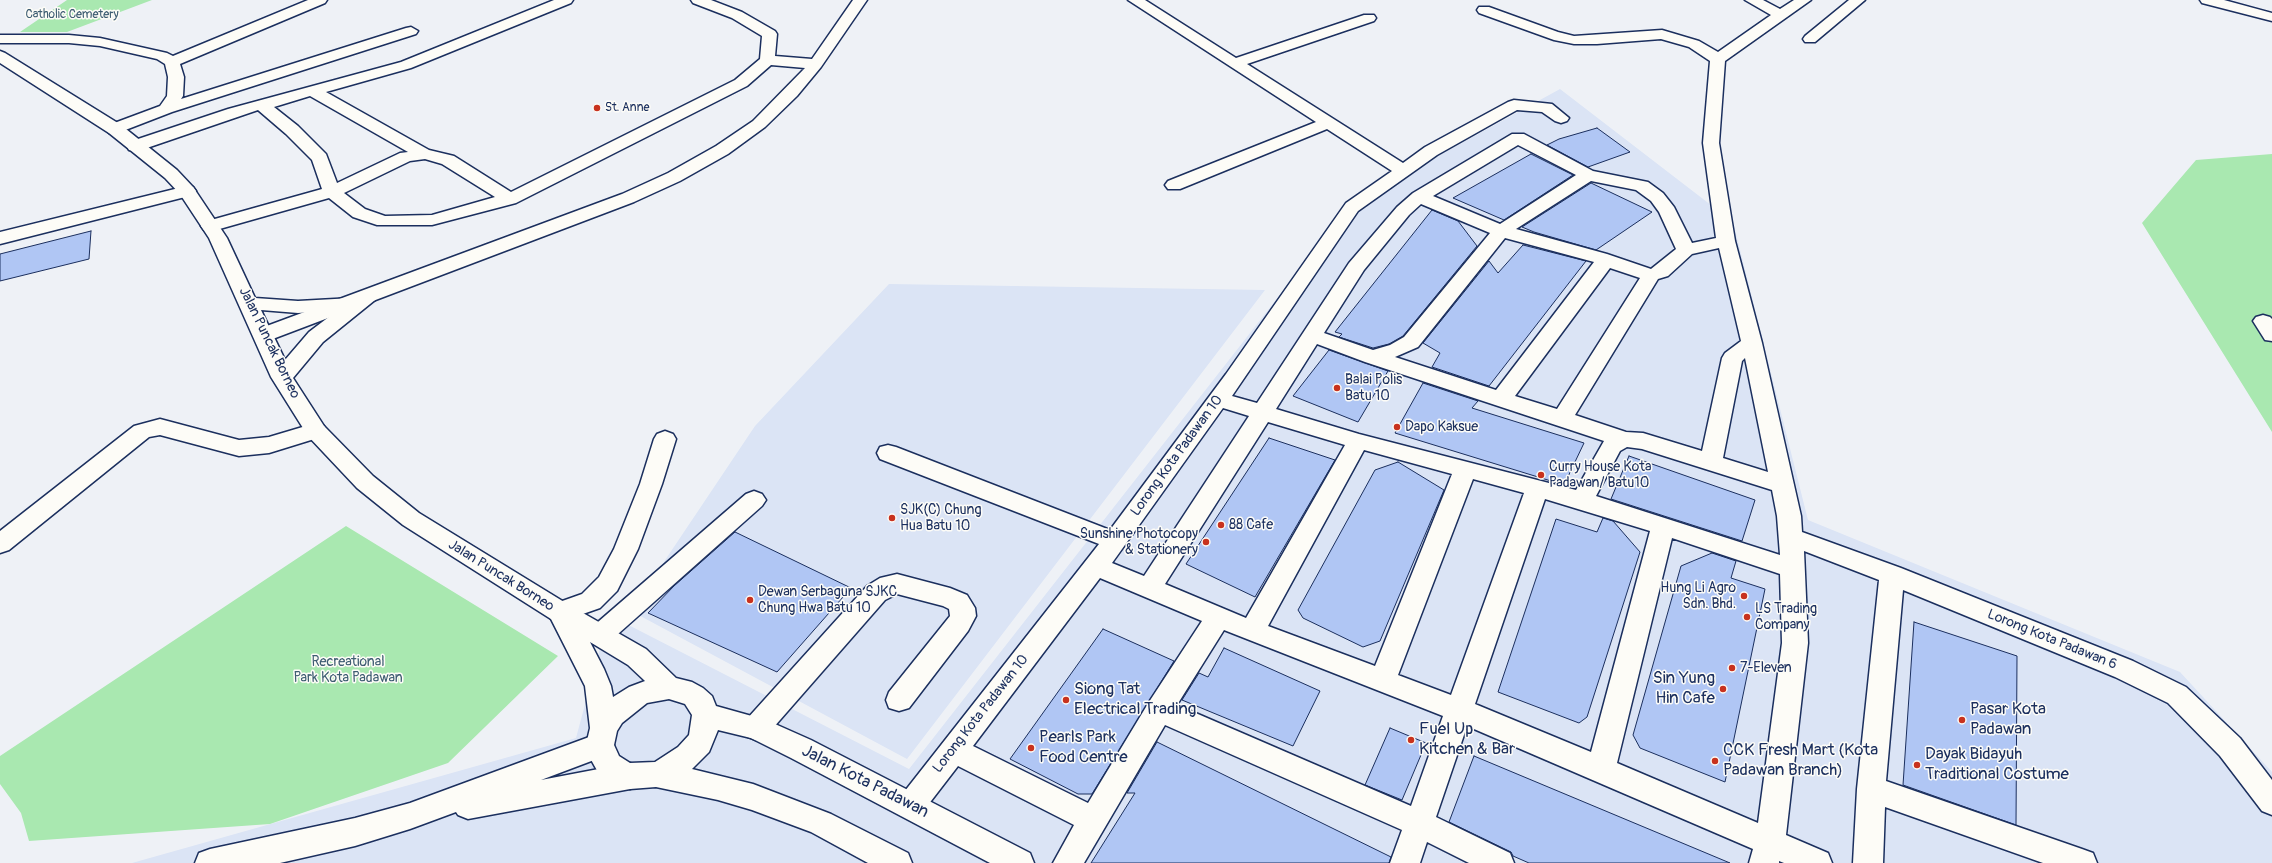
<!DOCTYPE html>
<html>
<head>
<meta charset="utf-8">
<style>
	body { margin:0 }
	canvas { display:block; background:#eef1f6 }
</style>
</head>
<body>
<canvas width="2272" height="863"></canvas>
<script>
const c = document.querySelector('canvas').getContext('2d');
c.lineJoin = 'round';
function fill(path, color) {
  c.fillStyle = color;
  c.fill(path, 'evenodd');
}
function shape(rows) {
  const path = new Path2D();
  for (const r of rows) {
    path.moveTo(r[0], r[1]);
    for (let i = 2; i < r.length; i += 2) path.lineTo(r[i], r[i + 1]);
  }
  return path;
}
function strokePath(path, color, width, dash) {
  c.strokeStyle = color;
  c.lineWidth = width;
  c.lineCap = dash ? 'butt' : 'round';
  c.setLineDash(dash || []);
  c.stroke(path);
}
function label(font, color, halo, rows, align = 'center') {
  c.font = font + ' Pangolin,sans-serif';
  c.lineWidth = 3;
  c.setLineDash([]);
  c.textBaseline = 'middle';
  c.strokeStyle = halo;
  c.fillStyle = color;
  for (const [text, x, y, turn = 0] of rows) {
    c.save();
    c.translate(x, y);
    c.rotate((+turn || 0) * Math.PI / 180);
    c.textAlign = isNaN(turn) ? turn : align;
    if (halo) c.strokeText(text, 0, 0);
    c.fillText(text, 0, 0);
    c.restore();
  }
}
fill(shape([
	[1560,89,1733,222,1808,520,2180,672,2272,772,2272,863,132,863,576,738,609,615,909,769,1279,296,1347,206],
	[889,284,1265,290,907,759,631,611,755,426]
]), '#dbe4f5');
fill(shape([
	[67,0,152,0,67,32,20,32],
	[2272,154,2272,432,2142,223,2196,160],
	[346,526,558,656,448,763,270,824,29,841,21,813,0,784,0,756]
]), '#a9e8b0');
const building = shape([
	[1597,128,1630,152,1588,167,1547,145,1559,139,1597,128],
	[1531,154,1573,175,1504,220,1453,198,1531,154],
	[1591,183,1652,212,1596,250,1534,232,1522,227,1591,183],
	[1432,210,1458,221,1477,246,1403,336,1389,344,1373,348,1339,337,1342,334,1335,332,1432,210],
	[91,231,89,259,0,281,0,254,91,231],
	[1523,245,1586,261,1489,386,1432,367,1440,353,1423,343,1489,261,1498,273,1523,245],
	[1329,350,1388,371,1358,422,1293,396,1329,350],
	[1423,383,1478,401,1472,408,1584,443,1564,485,1395,433,1423,383],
	[1269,438,1335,460,1255,597,1186,564,1269,438],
	[1629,456,1755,500,1742,541,1611,499,1629,456],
	[1398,462,1444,490,1380,641,1363,647,1303,618,1298,610,1375,470,1398,462],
	[1603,518,1613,521,1640,552,1587,717,1579,723,1498,692,1556,519,1597,532,1603,518],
	[735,532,851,588,777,672,648,613,674,586,735,532],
	[1712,553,1736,561,1731,578,1765,589,1725,782,1640,748,1633,735,1681,566,1712,553],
	[1914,622,2017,656,2016,825,1903,785,1914,622],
	[1103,629,1174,661,1092,794,1078,794,1010,759,1103,629],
	[1224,648,1320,691,1293,746,1182,700,1199,673,1208,677,1224,648],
	[1390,728,1426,743,1402,800,1365,785,1390,728],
	[1157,742,1391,857,1389,863,1091,863,1135,793,1127,793,1157,742],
	[1474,756,1730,863,1529,863,1513,856,1511,852,1449,822,1474,756]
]);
fill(building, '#b0c6f4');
strokePath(building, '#1b2f5e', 1);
const minor = shape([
	[308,0,327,0,325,3,180,64,184,77,183,96,181,99,406,28,411,27,418,31,416,34,172,112,115,134,109,133,107,129,109,125,160,106,167,96,168,77,165,64,157,59,100,46,69,43,0,43,0,35,69,35,100,38,167,53,173,56,308,0],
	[554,0,573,0,571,3,411,68,326,92,429,150,454,156,511,192,735,80,760,59,762,36,732,18,693,3,691,0,711,0,742,12,775,31,777,34,775,56,812,59,853,0,867,0,821,67,797,96,765,127,728,154,680,181,634,202,270,340,263,341,256,340,253,335,256,330,622,194,668,173,716,146,753,121,805,68,771,65,747,86,516,203,432,225,377,225,353,217,329,198,216,230,210,231,204,230,201,226,204,222,322,189,312,160,286,134,258,110,141,150,135,151,129,150,127,146,129,142,228,109,401,62,554,0],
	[310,96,408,152,400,153,337,183,326,154,298,126,274,107,310,96],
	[425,159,442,164,495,197,432,215,385,216,365,209,344,193,410,161,425,159],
	[1128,0,1145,0,1236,58,1364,15,1374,15,1376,18,1374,21,1247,64,1403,163,1425,147,1508,102,1514,100,1552,104,1569,118,1567,121,1561,123,1555,121,1542,112,1517,110,1437,155,1358,211,1232,396,1257,403,1349,263,1397,207,1413,193,1512,134,1524,134,1593,171,1648,182,1663,193,1674,207,1692,243,1716,238,1703,143,1710,61,1689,47,1661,39,1597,44,1574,44,1554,40,1479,13,1477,10,1479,7,1489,7,1558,32,1574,36,1662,30,1699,41,1718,52,1771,15,1745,0,1763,0,1780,9,1794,0,1811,0,1725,61,1719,143,1735,241,1762,343,1801,516,1802,532,1901,568,2133,661,2186,687,2240,738,2272,780,2272,815,2262,811,2220,756,2168,703,2115,677,1903,590,1886,781,2082,849,2093,853,2097,863,2043,863,1885,807,1883,863,1853,863,1857,789,1879,580,1804,551,1808,643,1786,835,1828,853,1832,863,1784,863,1779,861,1779,863,1749,863,1753,849,1467,726,1436,817,1510,853,1514,863,1469,863,1427,842,1420,863,1390,863,1402,830,1165,725,1084,863,1053,863,1074,825,958,766,921,814,911,818,901,814,897,805,901,796,1099,544,880,459,877,453,880,447,888,445,896,447,1110,530,1226,374,1346,203,1392,171,1327,129,1180,189,1168,189,1165,185,1168,181,1316,122,1128,0],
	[1518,145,1576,175,1500,224,1433,196,1518,145],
	[1591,181,1636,190,1651,201,1659,212,1676,249,1651,269,1607,254,1516,229,1591,181],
	[1421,204,1490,233,1404,337,1390,345,1373,350,1324,333,1364,270,1409,215,1421,204],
	[1505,238,1594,262,1496,390,1395,357,1418,347,1505,238],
	[1719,248,1741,341,1725,353,1722,358,1702,451,1643,433,1626,432,1575,415,1658,279,1668,276,1692,254,1719,248],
	[1610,268,1640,278,1557,409,1515,396,1610,268],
	[1317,344,1365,362,1604,441,1576,490,1359,434,1276,409,1317,344],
	[1745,358,1768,472,1723,458,1742,361,1745,358],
	[1223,408,1249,416,1144,576,1112,563,1223,408],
	[1268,422,1345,445,1246,618,1165,584,1268,422],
	[1627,447,1642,449,1772,490,1777,516,1780,555,1596,496,1620,451,1627,447],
	[1364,450,1452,474,1375,666,1268,626,1364,450],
	[1473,479,1524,493,1451,695,1398,675,1473,479],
	[1545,499,1650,531,1591,752,1475,704,1545,499],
	[1672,538,1780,574,1782,643,1758,823,1617,763,1672,538],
	[1100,578,1202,621,1149,702,1088,803,973,746,1100,578],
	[1224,630,1443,716,1411,806,1177,705,1224,630],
	[1849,0,1865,0,1815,42,1805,42,1803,39,1805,36,1849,0],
	[2200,0,2224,0,2272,13,2272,21,2202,3,2200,0],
	[187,186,193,187,196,191,193,195,0,244,0,232,187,186],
	[2263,315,2270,317,2272,319,2272,341,2265,340,2253,321,2256,317,2263,315],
	[160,419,239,440,269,437,316,423,324,426,327,431,324,436,269,453,239,456,160,435,149,437,9,550,0,553,0,531,134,426,160,419],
	[665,431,673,434,676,439,662,484,638,549,617,591,600,608,560,622,551,619,547,612,551,605,582,594,599,577,614,549,640,484,654,439,657,434,665,431],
	[754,491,762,494,766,500,762,506,609,642,600,645,591,642,587,635,591,628,746,494,754,491],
	[897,574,950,588,967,595,975,608,976,616,968,631,909,708,899,711,889,708,886,700,889,692,950,616,949,609,943,606,897,594,885,600,766,736,756,740,746,736,742,728,746,720,867,586,880,578,897,574],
	[600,733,610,736,614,745,610,754,541,780,630,763,640,767,644,776,640,785,630,789,468,819,458,815,456,812,410,829,355,846,280,863,195,863,199,853,210,849,355,818,410,803,600,733]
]);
const major = shape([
	[0,51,5,53,121,125,177,170,193,187,227,238,255,298,298,301,353,298,361,292,368,290,375,292,378,296,375,300,323,342,293,378,324,426,373,476,419,513,569,605,646,649,676,678,692,682,703,688,712,696,716,706,766,720,811,740,1030,853,1034,863,990,863,791,758,751,738,718,730,709,752,692,769,753,784,831,814,908,853,912,863,868,863,811,832,752,810,718,800,656,787,630,789,608,781,599,774,589,756,586,745,590,728,585,686,551,619,403,525,357,488,308,436,271,377,209,238,180,194,165,178,109,133,0,63,0,51],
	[261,310,298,313,338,310,309,332,285,360,261,310],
	[590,642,628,665,645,681,629,687,613,697,611,686,604,669,590,642],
	[669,699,685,704,692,715,689,735,678,747,655,762,630,763,619,756,614,745,617,731,622,723,647,703,669,699]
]);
strokePath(minor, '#1b2f5e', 3);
strokePath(major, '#1b2f5e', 3);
fill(minor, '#fdfcf7');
fill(major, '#fdfcf7');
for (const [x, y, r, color] of [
	[597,108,4,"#c8321e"],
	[1337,388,4,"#c8321e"],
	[1397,427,4,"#c8321e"],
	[1541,475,4,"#c8321e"],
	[892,518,4,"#c8321e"],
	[1221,525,4,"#c8321e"],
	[1206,542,4,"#c8321e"],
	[1744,596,4,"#c8321e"],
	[750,600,4,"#c8321e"],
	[1747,617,4,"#c8321e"],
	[1732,668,4,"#c8321e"],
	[1723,689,4,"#c8321e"],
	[1066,700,4,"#c8321e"],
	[1962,720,4,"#c8321e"],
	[1411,740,4,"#c8321e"],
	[1031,748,4,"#c8321e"],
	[1715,761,4,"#c8321e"],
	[1917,765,4,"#c8321e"]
]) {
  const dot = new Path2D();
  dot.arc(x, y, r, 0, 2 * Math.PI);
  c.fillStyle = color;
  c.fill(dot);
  strokePath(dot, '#fdfcf7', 1.5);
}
label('12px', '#3e5d72', '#fdfcf7', [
	["Catholic Cemetery",72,15]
]);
label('12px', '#1b2f5e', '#fdfcf7', [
	["St. Anne",605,108]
], 'left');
label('14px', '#1b2f5e', '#fdfcf7', [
	["Jalan Puncak Borneo",269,343,64],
	["Lorong Kota Padawan 10",1177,456,-54],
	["Jalan Puncak Borneo",501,576,32],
	["Lorong Kota Padawan 6",2052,640,22],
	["Lorong Kota Padawan 10",981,714,-52]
]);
label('14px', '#1b2f5e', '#fdfcf7', [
	["Balai Polis",1345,380],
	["Batu 10",1345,396],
	["Dapo Kaksue",1405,427],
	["Curry House Kota",1549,467],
	["Padawan/ Batu10",1549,483],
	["SJK(C) Chung",900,510],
	["Hua Batu 10",900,526],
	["88 Cafe",1229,525],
	["Sunshine Photocopy",1198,534,"right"],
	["& Stationery",1198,550,"right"],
	["Hung Li Agro",1736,588,"right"],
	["Sdn. Bhd.",1736,604,"right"],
	["Dewan Serbaguna SJKC",758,592],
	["Chung Hwa Batu 10",758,608],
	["LS Trading",1755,609],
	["Company",1755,625],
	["7-Eleven",1740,668]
], 'left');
label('14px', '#3e5d72', '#fdfcf7', [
	["Recreational",348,662],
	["Park Kota Padawan",348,678]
]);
label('17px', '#1b2f5e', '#fdfcf7', [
	["Sin Yung",1715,679,"right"],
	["Hin Cafe",1715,699,"right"],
	["Siong Tat",1074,690],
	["Electrical Trading",1074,710],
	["Pasar Kota",1970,710],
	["Padawan",1970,730],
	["Fuel Up",1419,730],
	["Kitchen & Bar",1419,750],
	["Pearls Park",1039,738],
	["Food Centre",1039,758],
	["CCK Fresh Mart (Kota",1723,751],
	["Padawan Branch)",1723,771],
	["Dayak Bidayuh",1925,755],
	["Traditional Costume",1925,775]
], 'left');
label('17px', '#1b2f5e', '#fdfcf7', [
	["Jalan Kota Padawan",865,782,27]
]);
</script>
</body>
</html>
